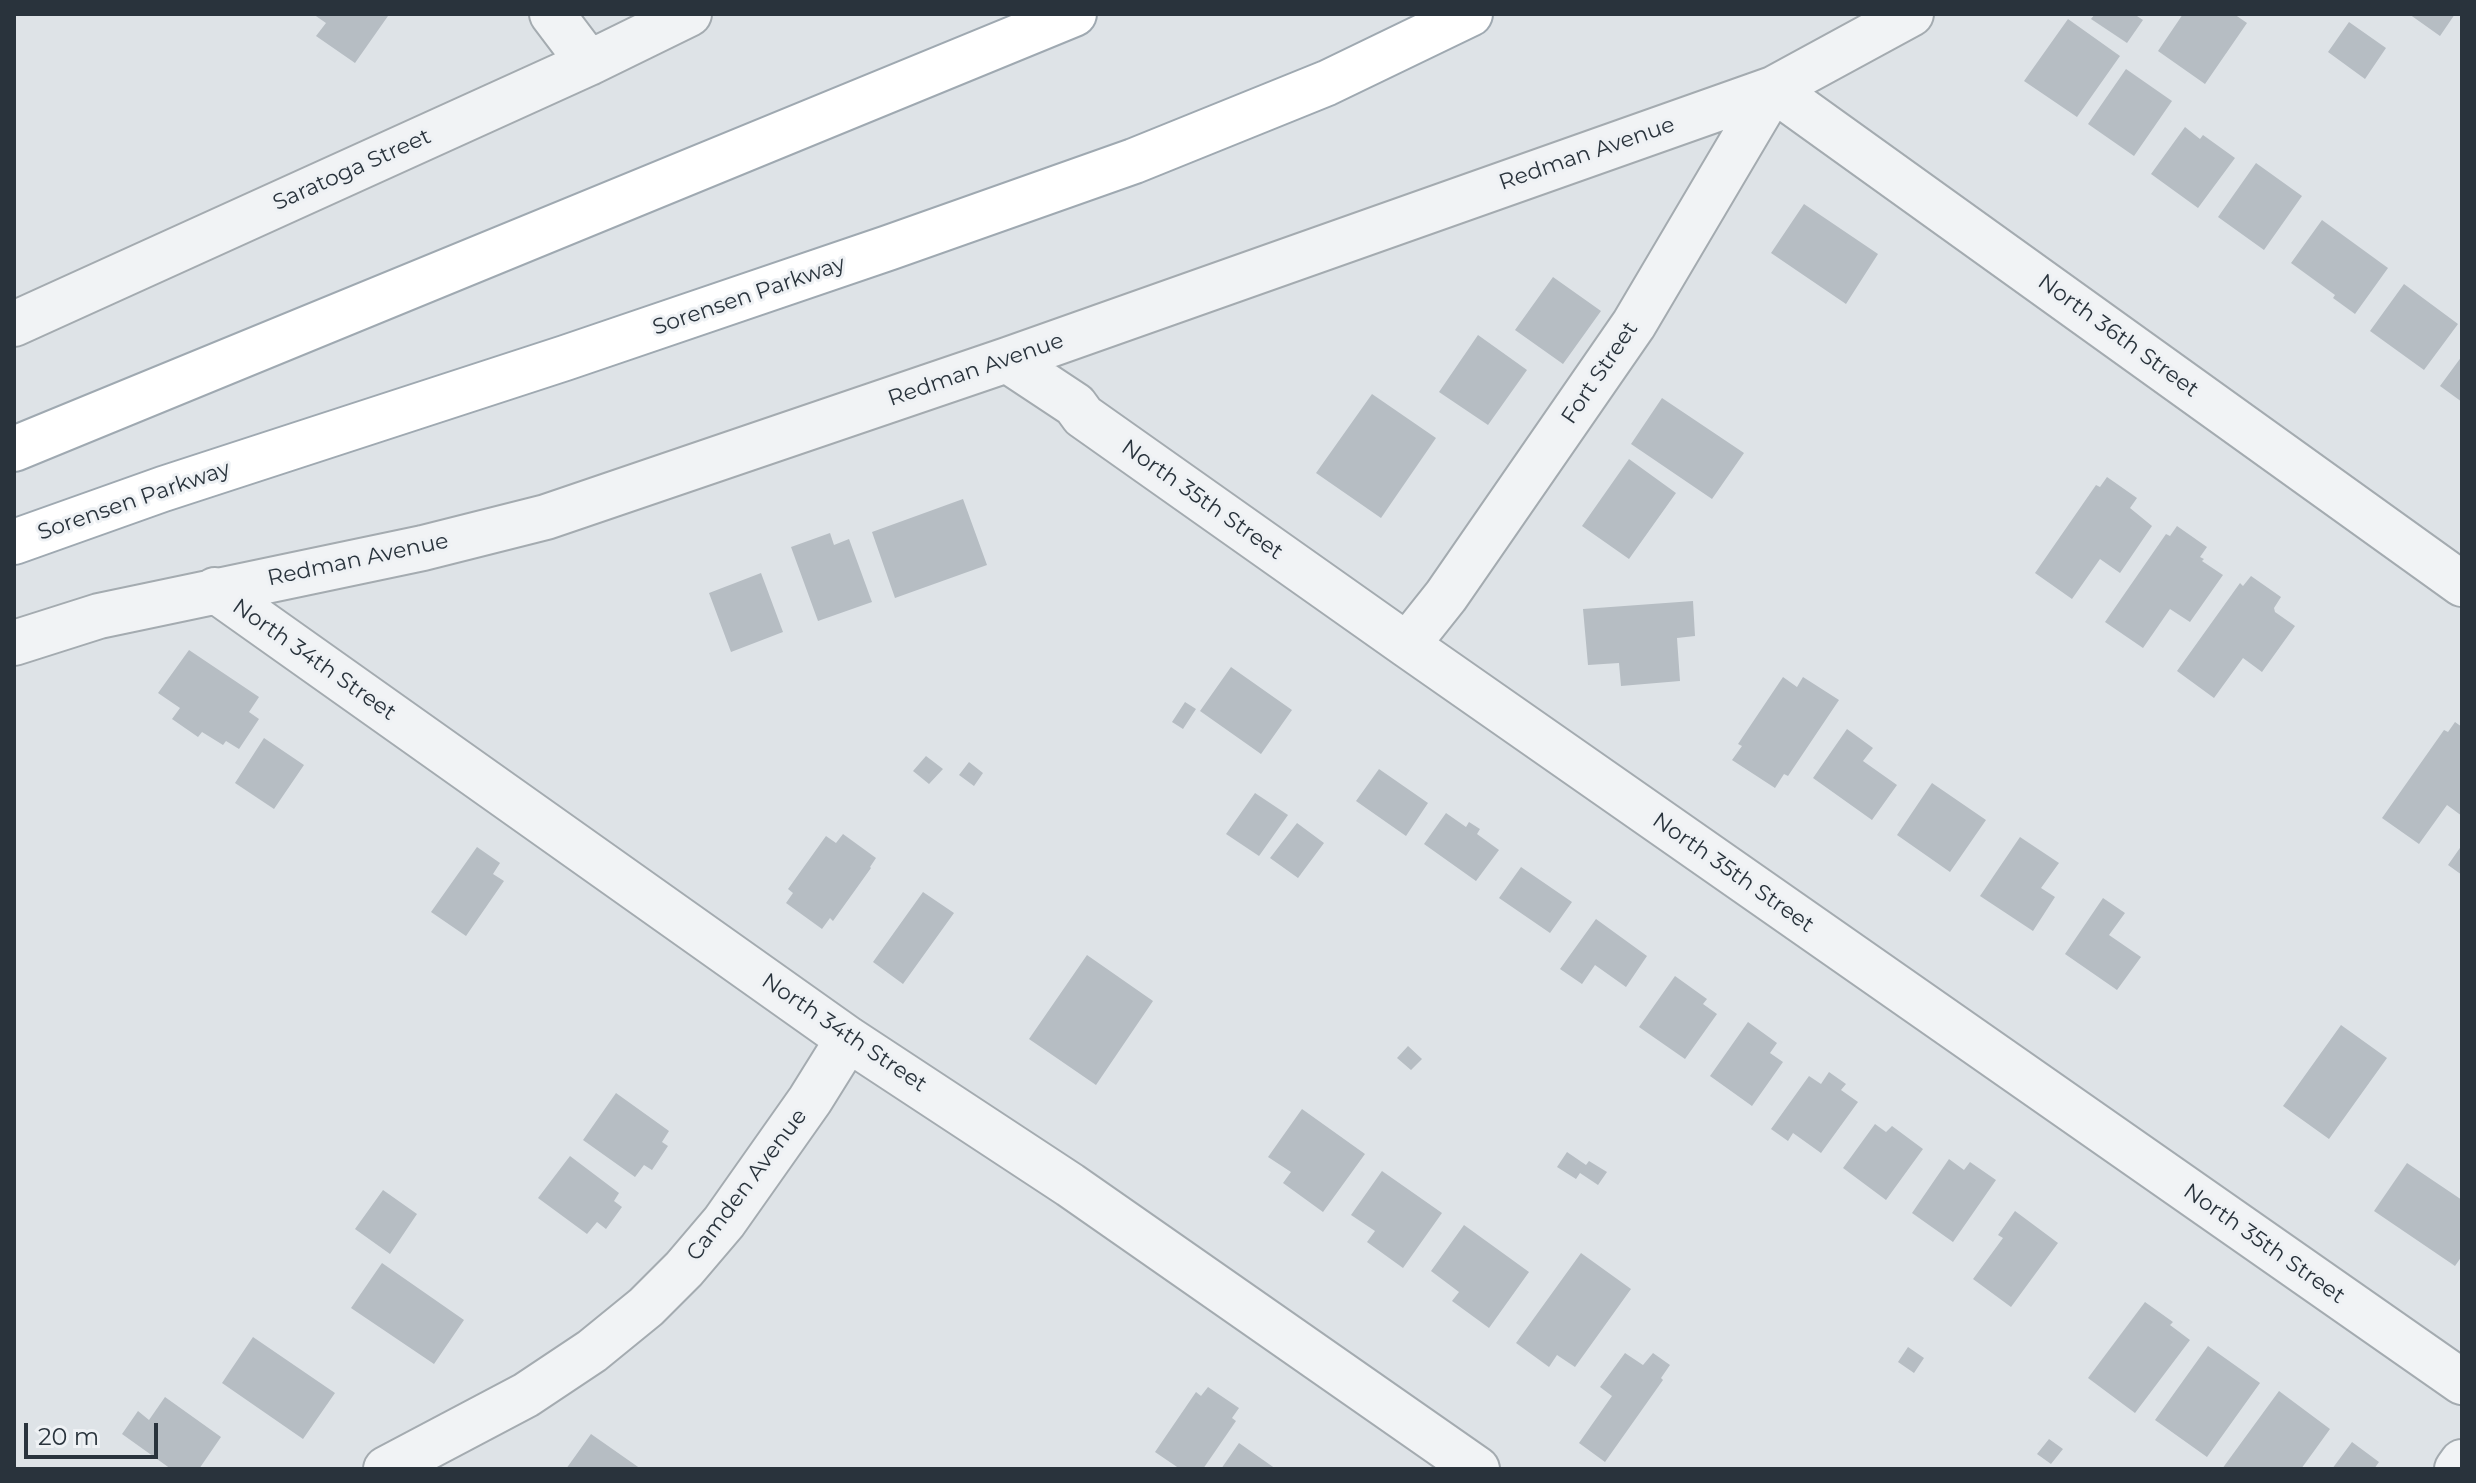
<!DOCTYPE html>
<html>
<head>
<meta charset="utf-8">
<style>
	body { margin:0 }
	#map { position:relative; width:2476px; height:1483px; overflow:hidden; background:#dee3e7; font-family:Montserrat,sans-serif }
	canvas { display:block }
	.frame { position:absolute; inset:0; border:16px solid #29333c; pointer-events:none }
	.scale { position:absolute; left:24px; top:1423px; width:134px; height:36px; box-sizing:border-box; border:4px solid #29333c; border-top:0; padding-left:10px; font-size:24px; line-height:28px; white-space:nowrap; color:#29333c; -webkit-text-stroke:6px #eef1f4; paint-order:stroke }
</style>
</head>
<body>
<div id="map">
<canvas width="2476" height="1483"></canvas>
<div class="frame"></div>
<div class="scale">20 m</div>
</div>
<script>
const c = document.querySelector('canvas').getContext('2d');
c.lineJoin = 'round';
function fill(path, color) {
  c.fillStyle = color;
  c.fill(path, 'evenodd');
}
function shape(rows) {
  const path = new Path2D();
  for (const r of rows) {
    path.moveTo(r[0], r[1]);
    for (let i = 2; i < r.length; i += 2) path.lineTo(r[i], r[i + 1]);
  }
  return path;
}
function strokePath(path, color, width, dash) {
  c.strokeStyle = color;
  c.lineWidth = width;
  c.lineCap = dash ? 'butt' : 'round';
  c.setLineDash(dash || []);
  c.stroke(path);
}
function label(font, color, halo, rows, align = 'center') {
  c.font = font + ' Montserrat,sans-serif';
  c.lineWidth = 6;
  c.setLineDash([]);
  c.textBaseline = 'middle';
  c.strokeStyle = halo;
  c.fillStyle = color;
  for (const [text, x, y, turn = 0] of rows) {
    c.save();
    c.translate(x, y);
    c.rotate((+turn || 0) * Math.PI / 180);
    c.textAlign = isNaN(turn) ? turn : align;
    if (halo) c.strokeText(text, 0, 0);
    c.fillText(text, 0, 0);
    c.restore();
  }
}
fill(shape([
	[313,14,384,14,388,16,355,63,316,36,326,23],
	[2095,14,2134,14,2143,20,2127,43,2091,19],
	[2183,14,2234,14,2247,23,2205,84,2158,51],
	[2409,14,2455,14,2440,36],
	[2068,19,2120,56,2077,117,2024,81],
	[2349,22,2386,48,2365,79,2328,52],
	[2126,69,2172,101,2134,156,2088,124],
	[2185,127,2200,139,2203,135,2235,158,2198,208,2151,174],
	[2256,163,2302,196,2264,250,2218,217],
	[1804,204,1878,254,1846,304,1771,253],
	[2322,220,2388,268,2355,314,2333,298,2335,295,2291,263],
	[1553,277,1601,311,1563,364,1515,330],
	[2404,284,2458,324,2424,370,2370,331],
	[1478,335,1527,370,1488,425,1439,392],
	[2462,356,2462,402,2440,386],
	[1372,394,1436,438,1381,518,1316,473],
	[1662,398,1744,453,1712,499,1631,444],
	[1629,459,1676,493,1629,559,1582,526],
	[2107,477,2137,498,2130,508,2152,526,2120,573,2100,559,2072,599,2035,573,2096,485,2100,487],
	[963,499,987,565,895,598,872,532],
	[2177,526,2207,547,2200,557,2204,559,2202,561,2223,575,2190,622,2170,609,2143,648,2105,622,2166,534,2170,536],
	[830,533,834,545,849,539,872,602,818,621,791,547],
	[761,573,783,632,731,652,709,593],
	[2251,576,2281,597,2274,608,2275,612,2295,626,2262,672,2243,658,2214,698,2177,671,2240,583,2243,586],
	[1693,601,1695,636,1677,638,1680,681,1621,686,1619,663,1588,665,1583,609],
	[189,650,259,697,249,712,259,719,239,749,226,741,223,745,202,732,198,737,172,719,180,708,158,693],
	[1231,667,1292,710,1261,754,1200,711],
	[1783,677,1797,687,1803,677,1839,700,1788,776,1784,774,1775,788,1732,760,1742,746,1738,744],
	[1185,702,1196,709,1183,729,1172,722],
	[2455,722,2462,727,2462,816,2447,805,2419,844,2382,818,2444,730,2448,732],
	[1847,729,1873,748,1863,761,1897,785,1872,820,1813,778],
	[264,738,304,765,274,809,235,783],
	[926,756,943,769,929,784,913,771],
	[969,762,983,773,974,786,959,775],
	[1379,769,1428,803,1406,836,1356,801],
	[1932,783,1986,820,1950,872,1897,835],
	[1255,793,1288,815,1259,856,1226,834],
	[1446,813,1466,827,1469,822,1480,829,1477,834,1499,850,1476,881,1424,844],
	[1297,823,1324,843,1298,878,1270,858],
	[843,834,876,858,870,867,871,868,833,921,830,918,822,929,786,903,793,893,788,889,826,836,836,843],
	[2020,837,2059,863,2041,888,2055,897,2033,931,1980,896],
	[2462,845,2462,875,2448,865],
	[477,847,500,863,493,874,504,881,466,936,431,912],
	[1521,867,1572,902,1550,933,1499,898],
	[923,892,954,913,903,984,873,962],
	[2103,898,2125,913,2109,935,2141,957,2117,990,2065,954],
	[1596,919,1647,956,1626,987,1595,965,1582,984,1560,969],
	[1087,955,1153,1001,1096,1085,1029,1039],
	[1675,976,1707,999,1703,1004,1717,1014,1685,1059,1639,1027],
	[1748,1022,1777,1043,1770,1053,1783,1062,1752,1106,1710,1076],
	[2341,1025,2387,1058,2329,1139,2283,1106],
	[1408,1046,1422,1059,1411,1070,1397,1058],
	[1829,1072,1846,1084,1841,1090,1858,1102,1821,1153,1793,1133,1788,1141,1771,1129,1809,1076,1821,1084],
	[616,1093,669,1131,662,1142,668,1146,652,1170,644,1165,635,1177,583,1140],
	[1302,1109,1365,1154,1323,1212,1283,1183,1291,1172,1268,1157],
	[1875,1124,1886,1132,1892,1126,1923,1149,1886,1200,1843,1168],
	[1567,1152,1586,1165,1589,1161,1607,1172,1598,1185,1580,1173,1576,1179,1557,1167],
	[570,1156,619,1193,614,1201,622,1207,606,1229,597,1222,587,1234,538,1198],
	[1949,1159,1964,1170,1970,1162,1996,1180,1953,1242,1912,1213],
	[2407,1163,2462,1200,2462,1256,2455,1266,2374,1211],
	[1382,1171,1442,1213,1403,1268,1367,1242,1375,1231,1351,1215],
	[383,1190,417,1214,390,1254,355,1229],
	[2015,1211,2058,1243,2011,1307,1973,1279,2003,1238,1998,1235],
	[1464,1225,1529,1272,1489,1328,1452,1301,1459,1292,1431,1271],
	[1581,1253,1631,1289,1575,1367,1557,1355,1549,1367,1516,1343],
	[382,1263,464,1320,434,1364,351,1308],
	[2145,1302,2173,1322,2170,1325,2190,1340,2135,1413,2088,1378],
	[253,1337,335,1393,303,1439,222,1383],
	[2208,1346,2260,1383,2207,1457,2155,1420],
	[1908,1347,1924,1358,1914,1373,1898,1362],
	[1625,1353,1643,1365,1653,1353,1670,1365,1661,1378,1663,1380,1605,1462,1579,1443,1612,1396,1600,1387],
	[1208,1387,1239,1408,1232,1418,1236,1421,1203,1469,1180,1469,1155,1452,1196,1392,1201,1396],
	[2279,1391,2330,1429,2301,1469,2222,1469],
	[165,1397,221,1437,199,1469,171,1469,122,1434,138,1411,149,1420],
	[591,1434,641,1469,566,1469],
	[2049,1439,2063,1449,2051,1464,2037,1454],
	[2352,1442,2379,1462,2374,1469,2332,1469],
	[1239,1443,1276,1469,1221,1469]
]), '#b6bdc3');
const street = shape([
	[552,14,589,63],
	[14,324,589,63,689,14],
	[1007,360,1075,405,1083,416,1407,645,2462,1382],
	[215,590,848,1039,1070,1185,1477,1469],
	[14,643,99,616,423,548,546,517,1007,360,1773,89,1911,14],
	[1407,645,1446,596,1634,324,1773,89,2462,584],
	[386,1469,526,1395,592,1351,646,1307,684,1269,724,1222,810,1100,848,1039],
	[2457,1469,2462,1462]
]);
const primary = shape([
	[14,449,1074,14],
	[14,542,163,489,565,358,888,248,1134,161,1327,83,1470,14]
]);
strokePath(street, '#a4abb0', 48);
strokePath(primary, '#9fa9b1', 48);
strokePath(street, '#f1f3f5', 44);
strokePath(primary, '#fff', 44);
label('22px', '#29333c', '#eef1f4', [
	["Redman Avenue",1587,154,-19],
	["Saratoga Street",352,170,-24],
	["Sorensen Parkway",749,296,-19],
	["North 36th Street",2118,336,36],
	["Redman Avenue",976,370,-19],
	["Fort Street",1600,373,-56],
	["North 35th Street",1202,500,35],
	["Sorensen Parkway",134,501,-19],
	["Redman Avenue",358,560,-12],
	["North 34th Street",314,660,35],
	["North 35th Street",1733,873,35],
	["North 34th Street",844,1033,34],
	["Camden Avenue",747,1185,-53],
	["North 35th Street",2264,1244,35]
]);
</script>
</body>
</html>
